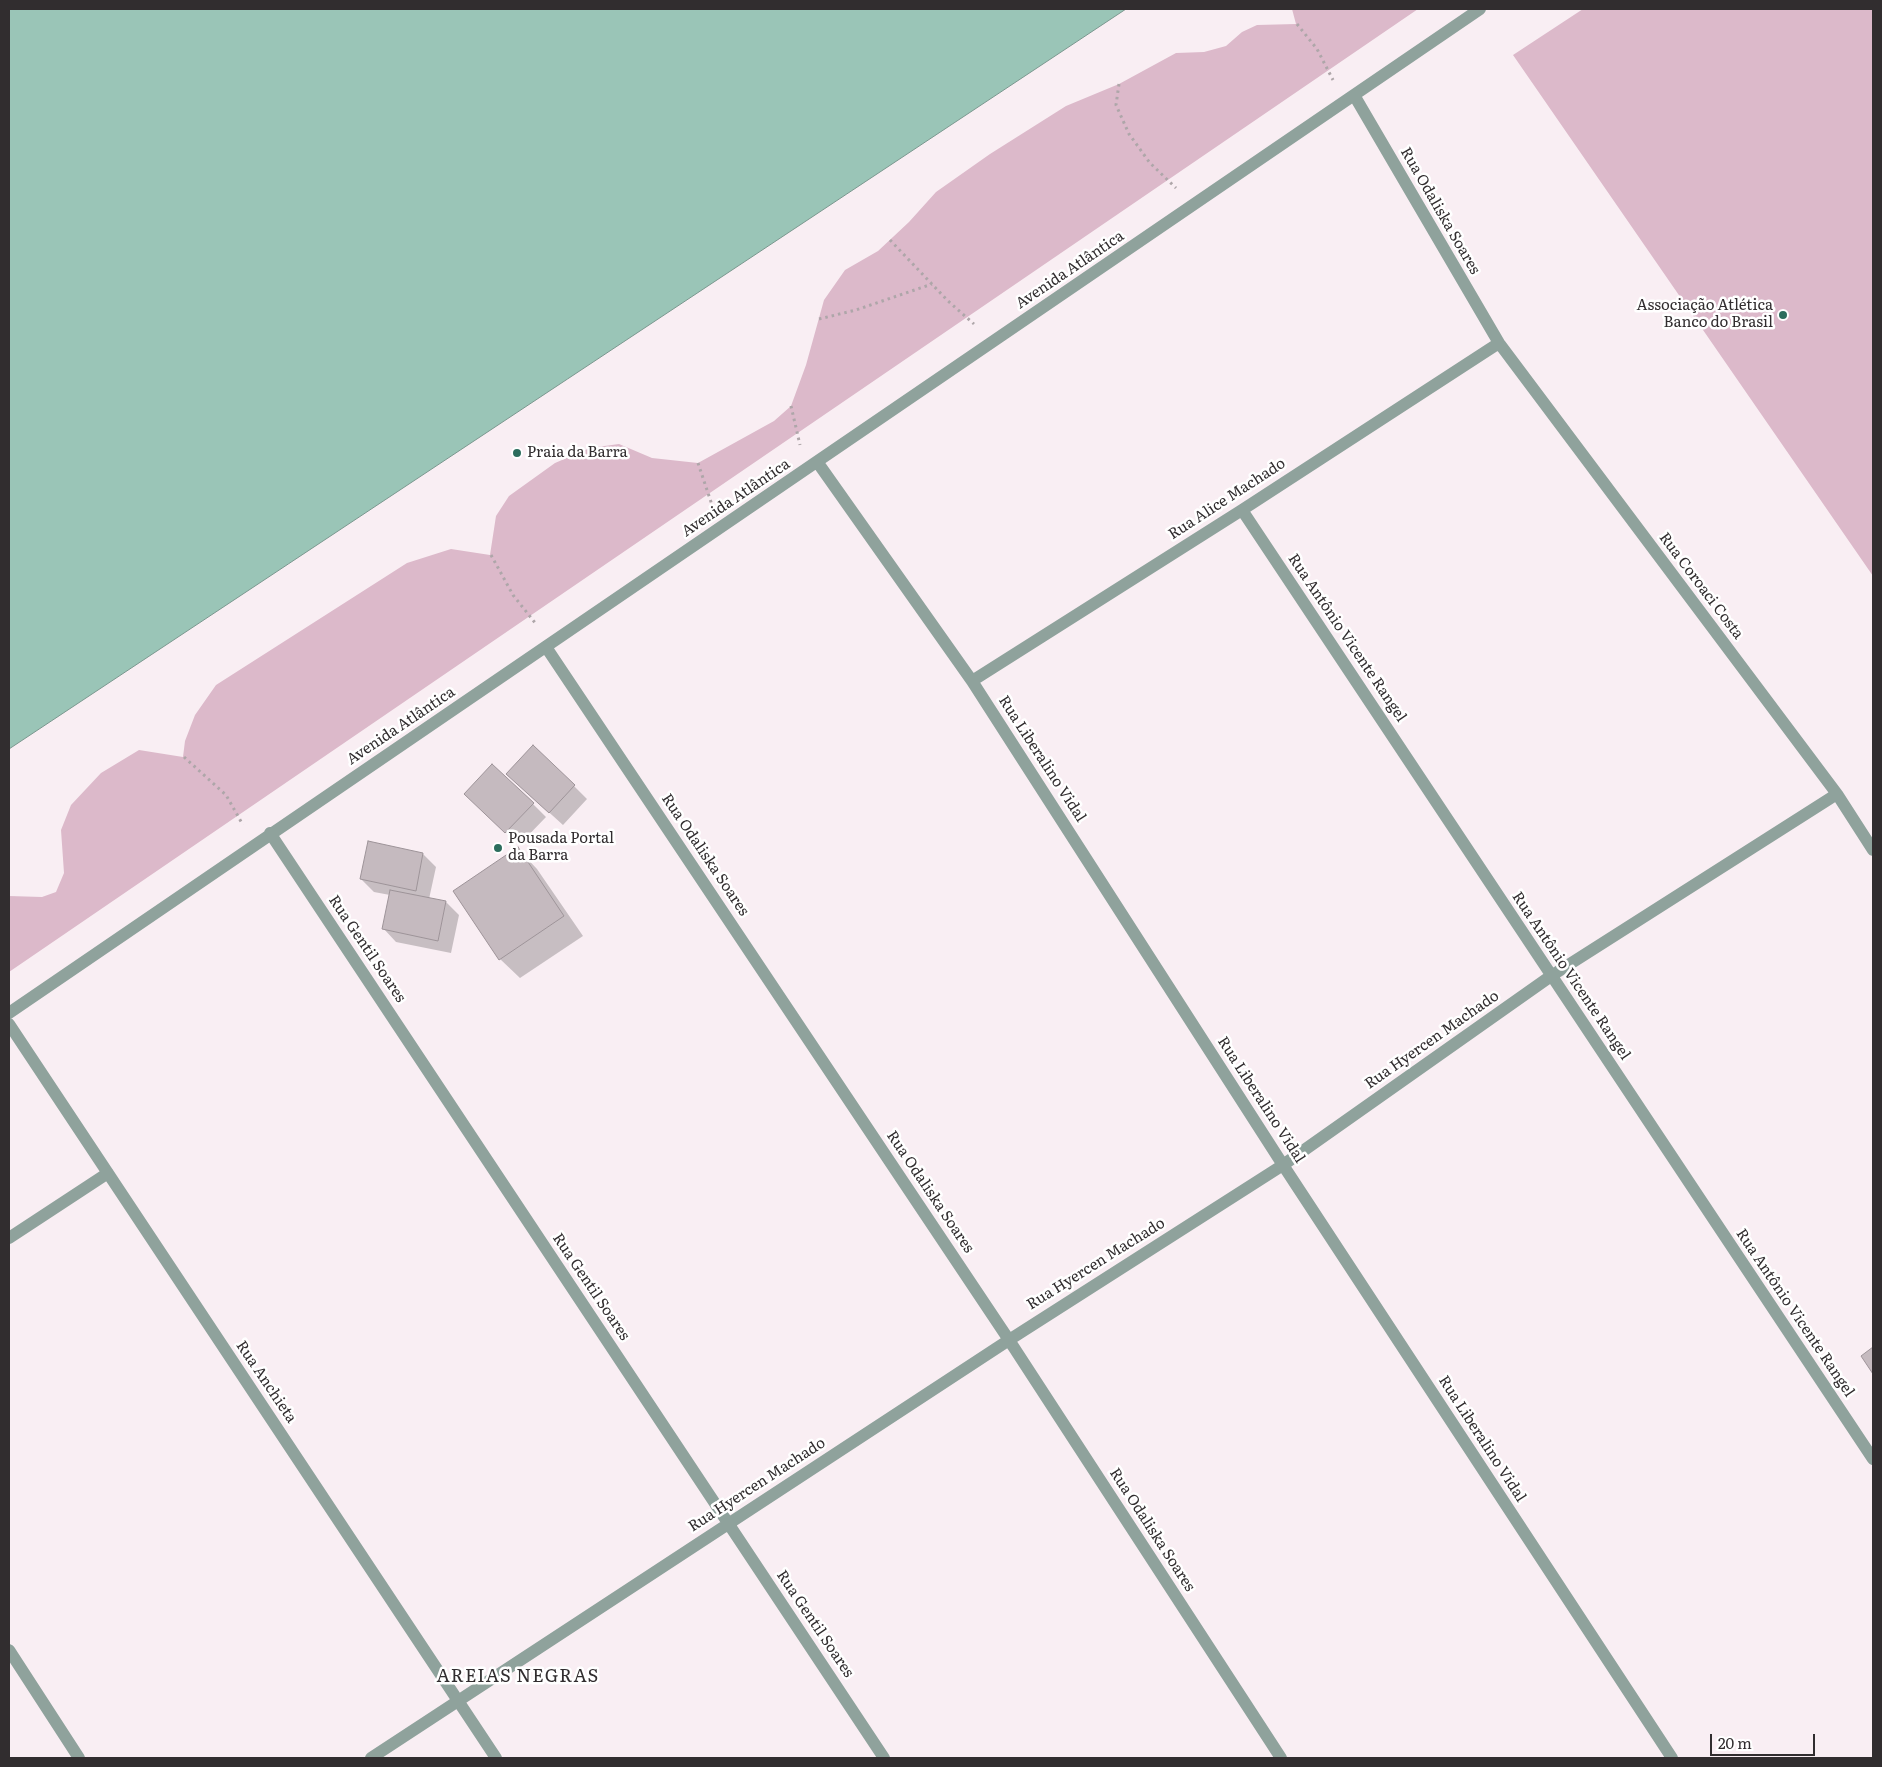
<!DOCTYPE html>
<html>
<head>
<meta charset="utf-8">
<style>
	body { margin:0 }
	#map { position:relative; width:1882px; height:1767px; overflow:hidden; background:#f9eef3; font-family:Literata,serif }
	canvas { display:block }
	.frame { position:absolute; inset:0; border:10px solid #312d2f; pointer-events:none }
	.scale { position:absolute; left:1710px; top:1734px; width:105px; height:22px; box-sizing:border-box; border:2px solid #312d2f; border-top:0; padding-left:6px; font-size:15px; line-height:18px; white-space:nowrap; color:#312d2f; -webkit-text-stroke:4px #fff; paint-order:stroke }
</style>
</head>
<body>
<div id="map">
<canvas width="1882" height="1767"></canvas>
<div class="frame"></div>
<div class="scale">20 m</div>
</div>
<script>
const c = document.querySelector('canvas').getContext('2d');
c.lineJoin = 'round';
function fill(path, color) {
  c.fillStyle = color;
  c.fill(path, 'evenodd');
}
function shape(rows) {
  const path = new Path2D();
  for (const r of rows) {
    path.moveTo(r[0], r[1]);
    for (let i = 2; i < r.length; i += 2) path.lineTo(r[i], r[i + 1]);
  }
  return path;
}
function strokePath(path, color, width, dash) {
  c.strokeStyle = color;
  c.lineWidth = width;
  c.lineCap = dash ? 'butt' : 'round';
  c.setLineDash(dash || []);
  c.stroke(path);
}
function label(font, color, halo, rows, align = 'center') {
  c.font = font + ' Literata,serif';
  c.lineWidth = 5;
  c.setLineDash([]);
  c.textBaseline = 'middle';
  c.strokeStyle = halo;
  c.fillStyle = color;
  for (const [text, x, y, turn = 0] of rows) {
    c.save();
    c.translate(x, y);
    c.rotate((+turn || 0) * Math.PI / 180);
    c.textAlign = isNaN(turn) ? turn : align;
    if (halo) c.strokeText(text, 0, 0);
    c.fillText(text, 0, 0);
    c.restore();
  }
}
fill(shape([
	[1292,9,1418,9,9,972,9,896,42,897,56,892,64,873,61,830,71,805,101,773,139,750,183,757,185,741,195,715,216,685,407,563,451,549,490,555,496,516,509,496,555,463,590,448,619,444,652,458,698,463,774,421,791,406,806,365,824,300,845,270,878,251,909,222,936,192,990,154,1066,106,1119,84,1176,53,1204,52,1226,46,1242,32,1257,25,1296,24],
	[1583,9,1873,9,1873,576,1513,55]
]), '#dcb9ca');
const water = shape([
	[9,9,1126,9,9,749,9,9]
]);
fill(water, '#9ac5b7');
strokePath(water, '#7a978e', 1);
fill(shape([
	[574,786,587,799,563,825,521,787],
	[533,804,546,817,519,845,479,807],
	[518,849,537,869,583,936,520,978,500,959],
	[423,854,436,867,429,899,446,902,459,915,451,953,396,942,383,928,390,895,374,892,361,879]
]), '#0003');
const building = shape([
	[533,745,575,785,549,813,506,774,533,745],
	[492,764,534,803,505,833,464,794,492,764],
	[368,841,423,853,416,891,360,879,368,841],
	[518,847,564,916,499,960,453,891,518,847],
	[390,890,446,901,438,941,382,929,390,890],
	[1873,1347,1873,1374,1861,1356,1873,1347]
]);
fill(building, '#c5babf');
strokePath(building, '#9d9398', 1);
strokePath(shape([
	[1297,24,1317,49,1333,80],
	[1119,84,1116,105,1129,134,1150,163,1176,188],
	[890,240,948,301,974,324],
	[819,319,856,310,932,284],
	[791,406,800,445],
	[698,463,712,505],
	[491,555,513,595,536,624],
	[184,757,226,795,243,825]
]), '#aea6a9', 3, [2.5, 4]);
strokePath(shape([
	[1354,95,1499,343,1837,794,1873,850],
	[818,463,972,681,1283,1165,1672,1758],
	[1242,510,1873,1459],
	[546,647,1009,1340,1281,1758],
	[972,681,1242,510,1499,343],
	[270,833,884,1758],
	[9,1013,1480,9],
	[9,1024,496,1758],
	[9,1238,108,1173],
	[9,1650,79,1758],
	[371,1758,1009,1340,1283,1165,1551,976,1837,794]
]), '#8fa29c', 12);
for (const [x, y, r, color] of [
	[1783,315,5,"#2c6d5d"],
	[517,453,5,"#2c6d5d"],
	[498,848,5,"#2c6d5d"]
]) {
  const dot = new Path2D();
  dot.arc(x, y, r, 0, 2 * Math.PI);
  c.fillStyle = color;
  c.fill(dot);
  strokePath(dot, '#fff', 2);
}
label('15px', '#312d2f', '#fff', [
	["Rua Odaliska Soares",1440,211,60],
	["Avenida Atlântica",1070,270,-34],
	["Avenida Atlântica",736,498,-34],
	["Rua Alice Machado",1227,499,-33],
	["Rua Coroaci Costa",1701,586,53],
	["Rua Antônio Vicente Rangel",1347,638,56],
	["Avenida Atlântica",401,726,-34],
	["Rua Liberalino Vidal",1042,759,57],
	["Rua Odaliska Soares",705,855,56],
	["Rua Gentil Soares",367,949,56],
	["Rua Antônio Vicente Rangel",1571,976,56],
	["Rua Hyercen Machado",1432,1040,-35],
	["Rua Liberalino Vidal",1261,1100,57],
	["Rua Odaliska Soares",930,1192,56],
	["Rua Hyercen Machado",1096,1264,-32],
	["Rua Gentil Soares",591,1287,56],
	["Rua Antônio Vicente Rangel",1795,1313,56],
	["Rua Anchieta",266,1382,56],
	["Rua Liberalino Vidal",1482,1439,57],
	["Rua Hyercen Machado",757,1485,-33],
	["Rua Odaliska Soares",1152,1530,57],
	["Rua Gentil Soares",815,1624,56]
]);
label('15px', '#312d2f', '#fff', [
	["Associação Atlética",1773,306,"right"],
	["Banco do Brasil",1773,323,"right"],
	["Praia da Barra",527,453],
	["Pousada Portal",508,839],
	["da Barra",508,856]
], 'left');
c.letterSpacing = '1px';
label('18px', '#312d2f', '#fff', [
	["AREIAS NEGRAS",518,1677]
]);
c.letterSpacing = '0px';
</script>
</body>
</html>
